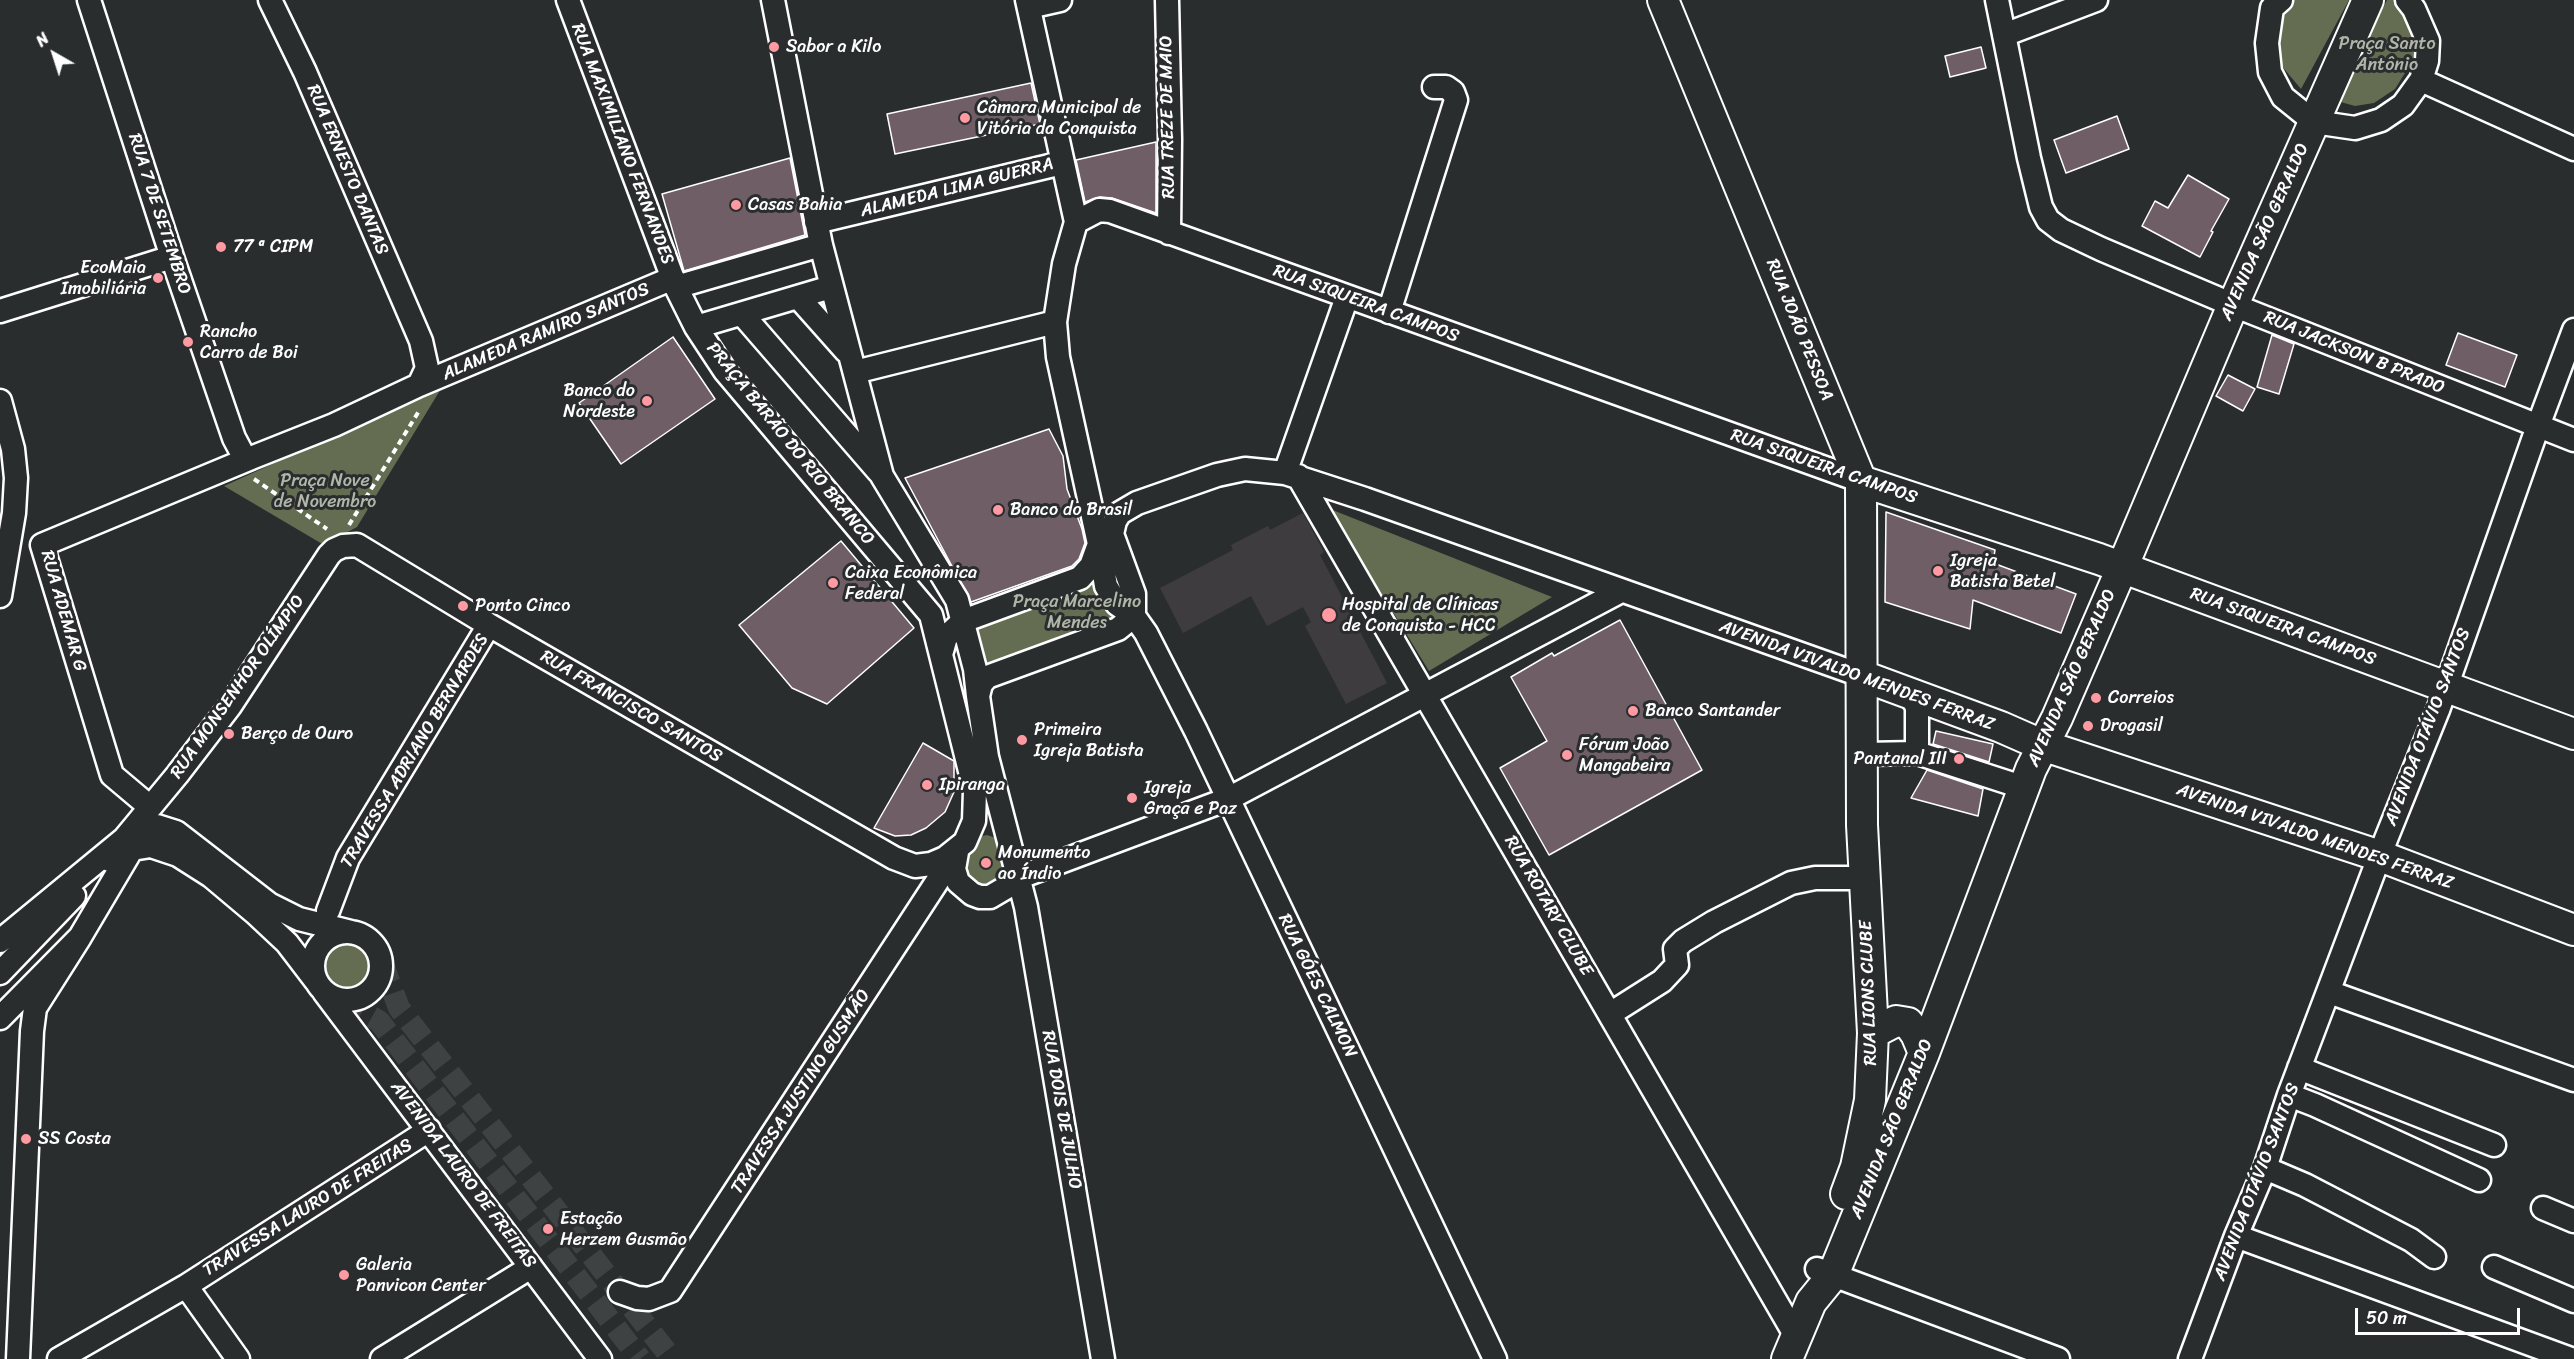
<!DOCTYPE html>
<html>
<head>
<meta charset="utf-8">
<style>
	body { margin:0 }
	#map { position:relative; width:2574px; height:1359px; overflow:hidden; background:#2a2d2e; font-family:Sriracha,sans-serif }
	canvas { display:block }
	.north { position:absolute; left:24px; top:24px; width:60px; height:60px; -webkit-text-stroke:4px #2a2d2e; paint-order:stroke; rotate:321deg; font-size:16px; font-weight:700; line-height:24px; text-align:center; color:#fff }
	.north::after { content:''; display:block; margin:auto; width:21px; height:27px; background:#fff; clip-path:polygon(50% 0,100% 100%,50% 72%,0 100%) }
	.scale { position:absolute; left:2355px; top:1308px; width:165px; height:27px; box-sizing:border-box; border:3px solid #fff; border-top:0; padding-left:8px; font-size:18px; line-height:21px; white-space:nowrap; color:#fff; -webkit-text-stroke:4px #2a2d2e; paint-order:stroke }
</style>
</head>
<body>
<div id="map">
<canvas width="2574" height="1359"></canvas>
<div class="north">N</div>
<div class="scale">50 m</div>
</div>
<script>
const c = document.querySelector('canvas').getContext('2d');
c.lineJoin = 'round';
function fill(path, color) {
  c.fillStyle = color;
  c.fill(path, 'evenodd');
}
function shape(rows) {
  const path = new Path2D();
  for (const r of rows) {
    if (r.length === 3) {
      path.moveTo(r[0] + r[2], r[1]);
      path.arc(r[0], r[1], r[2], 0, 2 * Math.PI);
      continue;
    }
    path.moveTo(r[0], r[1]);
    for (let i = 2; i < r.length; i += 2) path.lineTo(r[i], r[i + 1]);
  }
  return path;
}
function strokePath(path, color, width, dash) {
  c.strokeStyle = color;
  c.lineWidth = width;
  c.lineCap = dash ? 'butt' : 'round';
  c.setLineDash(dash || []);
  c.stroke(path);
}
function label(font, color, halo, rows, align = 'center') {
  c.font = font + ' Sriracha,sans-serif';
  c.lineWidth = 6;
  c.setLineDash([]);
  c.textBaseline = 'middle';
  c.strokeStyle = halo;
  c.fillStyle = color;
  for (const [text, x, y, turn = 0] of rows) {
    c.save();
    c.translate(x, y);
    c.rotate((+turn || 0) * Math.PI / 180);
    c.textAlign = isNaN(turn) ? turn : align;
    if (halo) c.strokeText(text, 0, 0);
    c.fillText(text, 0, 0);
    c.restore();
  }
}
fill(shape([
	[1303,513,1324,552,1320,555,1387,683,1346,704,1305,626,1311,622,1303,607,1267,626,1251,596,1183,633,1160,588,1233,550,1231,545,1268,526,1270,530]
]), '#3f3c3f');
fill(shape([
	[2285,0,2349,0,2301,89,2280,64,2273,29],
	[2387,0,2409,0,2420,44,2410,65,2395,89,2374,103,2355,106,2337,101],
	[442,387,357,527,324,545,224,486],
	[1330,509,1552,597,1429,671],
	[1088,573,1130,616,981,676,971,623],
	[987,835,1002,840,1013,852,999,893,958,882,972,838],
	[351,932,368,938,377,948,382,962,380,978,372,991,359,999,344,1001,324,992,313,960,320,946,334,935]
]), '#646c52');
const building = shape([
	[1981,47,1986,68,1950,77,1945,56,1981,47],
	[1031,83,1040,124,895,154,887,114,1031,83],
	[2117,116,2129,149,2066,173,2054,140,2117,116],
	[1156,142,1156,213,1112,198,1100,197,1085,202,1076,160,1156,142],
	[790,158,805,235,684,271,662,194,790,158],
	[2188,175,2229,199,2211,231,2213,232,2200,257,2142,226,2155,201,2168,208,2188,175],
	[2458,333,2517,355,2505,387,2446,365,2458,333],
	[2272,335,2294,344,2279,394,2257,387,2272,335],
	[673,337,715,399,621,464,579,403,673,337],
	[2228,375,2255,389,2243,411,2216,396,2228,375],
	[1049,429,1063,456,1067,489,1082,529,1085,543,1079,559,1072,566,971,602,905,478,1049,429],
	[1886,512,1995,550,1993,563,2076,594,2061,633,1973,600,1970,629,1885,602,1886,512],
	[841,541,914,628,827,704,792,688,739,625,841,541],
	[1620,620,1702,770,1549,855,1500,768,1547,741,1511,677,1552,653,1554,656,1620,620],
	[1936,731,1993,744,1989,762,1933,744,1936,731],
	[923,743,954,761,954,792,945,812,926,828,911,835,895,836,874,828,923,743],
	[1927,770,1983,789,1978,816,1911,798,1927,770]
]);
fill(building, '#6f5e66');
strokePath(building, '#fff', 1.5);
strokePath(shape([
	[382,962,399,1008,672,1359],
	[343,1001,379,1021,640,1359]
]), '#3f4243', 22, [22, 11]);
const minor = shape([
	[89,0,172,257,234,438,243,455,251,458,334,425,419,385,427,368,421,341,305,72,270,0],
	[773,0,821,245,882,476,957,600,975,669,978,696],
	[1167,0,1170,139,1169,233],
	[1997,0,2029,158,2041,207,2048,220,2061,230,2101,249,2233,305,2574,440],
	[2281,0,2272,8,2267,43,2270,72,2283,97,2314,122,2355,128,2381,120,2403,105,2421,80,2427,61,2428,41,2414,9,2407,0],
	[1029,7,1060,0],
	[2004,35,2096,0],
	[2421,80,2574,149],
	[816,222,1062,163],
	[1076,222,1099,210,1110,211,1861,481],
	[676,287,821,245],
	[798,297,846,351],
	[0,311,172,257],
	[1389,312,1456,100,1453,92,1446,87,1434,87],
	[742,314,879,472],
	[696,327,831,287],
	[855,372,1055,322],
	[419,385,673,278],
	[0,401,13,449,16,478,14,513,0,596],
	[1285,473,1347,297],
	[1298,476,1797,1338],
	[1099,544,1106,586,1117,604,1134,616,1146,633,1196,731,1495,1359],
	[942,651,946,637,963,621,1080,578,1091,566,1099,544,1058,357,1055,322,1064,264,1076,222,1027,0],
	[1910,694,1917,707,1917,753],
	[1863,754,1917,753,2025,788],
	[150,807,112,775,42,545,251,458],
	[127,837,140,829,157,826,176,832,269,904,299,919,351,932],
	[957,852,954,869,958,882,972,894,980,897,990,897,1007,887,1015,874,1016,862],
	[110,860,132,849,151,846,178,855,211,876,255,913,287,943,316,981],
	[1020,877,1228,799,1621,591],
	[328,911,348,858,489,625],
	[347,966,34],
	[0,941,124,839,177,775,230,706,329,555,334,550,343,546,357,545,489,625,894,858,915,866,931,864,945,858,965,842,974,821,975,791,931,615,725,371,696,327,676,287,568,0],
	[0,973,74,896],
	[324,992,600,1359],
	[2329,992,2574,1080],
	[1610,1014,1662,981,1677,965,1675,949,1683,941,1714,922,1791,883,1815,878,1864,878],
	[0,1018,80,937,132,849],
	[2299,1068,2494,1145],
	[2289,1095,2315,1105,2479,1180],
	[2265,1168,2305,1185,2411,1240,2434,1257],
	[2543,1208,2574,1221],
	[2236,1236,2571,1359],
	[2494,1267,2574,1301],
	[1817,1269,2058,1359],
	[186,1286,238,1359],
	[620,1292,637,1298,649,1299,670,1291,957,851],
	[18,1359,32,1031,35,1008,80,937],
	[59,1359,186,1286,429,1130],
	[382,1359,531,1267],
	[1103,1359,1026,907,987,757,978,696,981,684,987,677,1118,629,1134,616,1134,594,1112,534,1115,521,1120,513,1137,503,1217,475,1245,469,1285,473,1365,499,1860,675],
	[2190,1359,2236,1236,2265,1168,2289,1095,2386,839,2438,710,2538,426,2574,330]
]);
const major = shape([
	[1663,0,1861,481,1862,825,1873,1033,1870,1100,1856,1167,1846,1194],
	[1861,481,2099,559,2574,734],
	[1860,675,2001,727,2042,745,2380,856,2574,930],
	[1873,1033,1896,1021,1908,1023,1916,1034,1924,1053],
	[1787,1359,1811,1302,1833,1275,1924,1053,2031,769,2057,718,2122,568,2233,305,2368,0]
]);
strokePath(minor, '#fff', 27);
strokePath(major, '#fff', 34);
strokePath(shape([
	[254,479,327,529],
	[349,525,419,411]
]), '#fff', 4, [6, 4.5]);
strokePath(minor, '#2a2d2e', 22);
strokePath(major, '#2a2d2e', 30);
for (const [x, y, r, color] of [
	[774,47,6,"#ff9aa2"],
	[965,118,6,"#ff9aa2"],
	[736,205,6,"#ff9aa2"],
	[221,247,6,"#ff9aa2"],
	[158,278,6,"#ff9aa2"],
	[188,342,6,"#ff9aa2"],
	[647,401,6,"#ff9aa2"],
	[998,510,6,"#ff9aa2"],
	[1938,571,6,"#ff9aa2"],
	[833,583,6,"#ff9aa2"],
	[463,606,6,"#ff9aa2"],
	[1329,615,8,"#ff9aa2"],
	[2096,698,6,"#ff9aa2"],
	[1633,711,6,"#ff9aa2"],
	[2088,726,6,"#ff9aa2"],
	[229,734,6,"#ff9aa2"],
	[1022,740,6,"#ff9aa2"],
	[1567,755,6,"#ff9aa2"],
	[1959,759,6,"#ff9aa2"],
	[927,785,6,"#ff9aa2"],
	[1132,798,6,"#ff9aa2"],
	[986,863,6,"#ff9aa2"],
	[26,1139,6,"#ff9aa2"],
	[548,1229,6,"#ff9aa2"],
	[344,1275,6,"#ff9aa2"]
]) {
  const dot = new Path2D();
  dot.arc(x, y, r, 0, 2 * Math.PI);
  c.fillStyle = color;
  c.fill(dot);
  strokePath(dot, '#2a2d2e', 2);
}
label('18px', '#b2b6a8', '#2a2d2e', [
	["Praça Santo",2387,44],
	["Antônio",2387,65],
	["Praça Nove",325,481],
	["de Novembro",325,502],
	["Praça Marcelino",1077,602],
	["Mendes",1077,623]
]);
label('18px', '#fff', '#2a2d2e', [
	["Sabor a Kilo",786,47],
	["Câmara Municipal de",977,108],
	["Vitória da Conquista",977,129],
	["Casas Bahia",748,205],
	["77 ª CIPM",233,247],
	["EcoMaia",146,268,"right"],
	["Imobiliária",146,289,"right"],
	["Rancho",200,332],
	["Carro de Boi",200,353],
	["Banco do",635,391,"right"],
	["Nordeste",635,412,"right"],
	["Banco do Brasil",1010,510],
	["Igreja",1950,561],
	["Batista Betel",1950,582],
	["Caixa Econômica",845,573],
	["Federal",845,594],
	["Hospital de Clínicas",1342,605],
	["de Conquista - HCC",1342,626],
	["Ponto Cinco",475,606],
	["Correios",2108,698],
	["Banco Santander",1645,711],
	["Drogasil",2100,726],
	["Primeira",1034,730],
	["Igreja Batista",1034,751],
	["Berço de Ouro",241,734],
	["Fórum João",1579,745],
	["Mangabeira",1579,766],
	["Pantanal III",1947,759,"right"],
	["Ipiranga",939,785],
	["Igreja",1144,788],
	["Graça e Paz",1144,809],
	["Monumento",998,853],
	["ao Índio",998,874],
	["SS Costa",38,1139],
	["Estação",560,1219],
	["Herzem Gusmão",560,1240],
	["Galeria",356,1265],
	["Panvicon Center",356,1286]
], 'left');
label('18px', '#fff', '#2a2d2e', [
	["RUA TREZE DE MAIO",1168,117,-91],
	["RUA MAXIMILIANO FERNANDES",622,144,69],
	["RUA ERNESTO DANTAS",347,170,67],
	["ALAMEDA LIMA GUERRA",957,188,-14],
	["RUA 7 DE SETEMBRO",159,214,72],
	["AVENIDA SÃO GERALDO",2265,232,-66],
	["RUA SIQUEIRA CAMPOS",1366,304,20],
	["RUA JOÃO PESSOA",1799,330,68],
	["ALAMEDA RAMIRO SANTOS",546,332,-23],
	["RUA JACKSON B PRADO",2354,353,22],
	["PRAÇA BARÃO DO RIO BRANCO",790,444,51],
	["RUA SIQUEIRA CAMPOS",1824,467,19],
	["RUA ADEMAR G",63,611,74],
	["RUA SIQUEIRA CAMPOS",2283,627,20],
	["AVENIDA VIVALDO MENDES FERRAZ",1857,676,20],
	["AVENIDA SÃO GERALDO",2072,678,-66],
	["RUA MONSENHOR OLÍMPIO",238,687,-55],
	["RUA FRANCISCO SANTOS",631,707,30],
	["AVENIDA OTÁVIO SANTOS",2428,727,-69],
	["TRAVESSA ADRIANO BERNARDES",415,751,-59],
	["AVENIDA VIVALDO MENDES FERRAZ",2315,837,19],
	["RUA ROTARY CLUBE",1548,906,60],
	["RUA GÓES CALMON",1317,986,64],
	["RUA LIONS CLUBE",1869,993,-92],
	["TRAVESSA JUSTINO GUSMÃO",801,1092,-57],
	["RUA DOIS DE JULHO",1061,1110,80],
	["AVENIDA SÃO GERALDO",1892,1129,-68],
	["AVENIDA LAURO DE FREITAS",463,1175,53],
	["AVENIDA OTÁVIO SANTOS",2257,1182,-69],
	["TRAVESSA LAURO DE FREITAS",308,1208,-32]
]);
</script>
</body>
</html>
